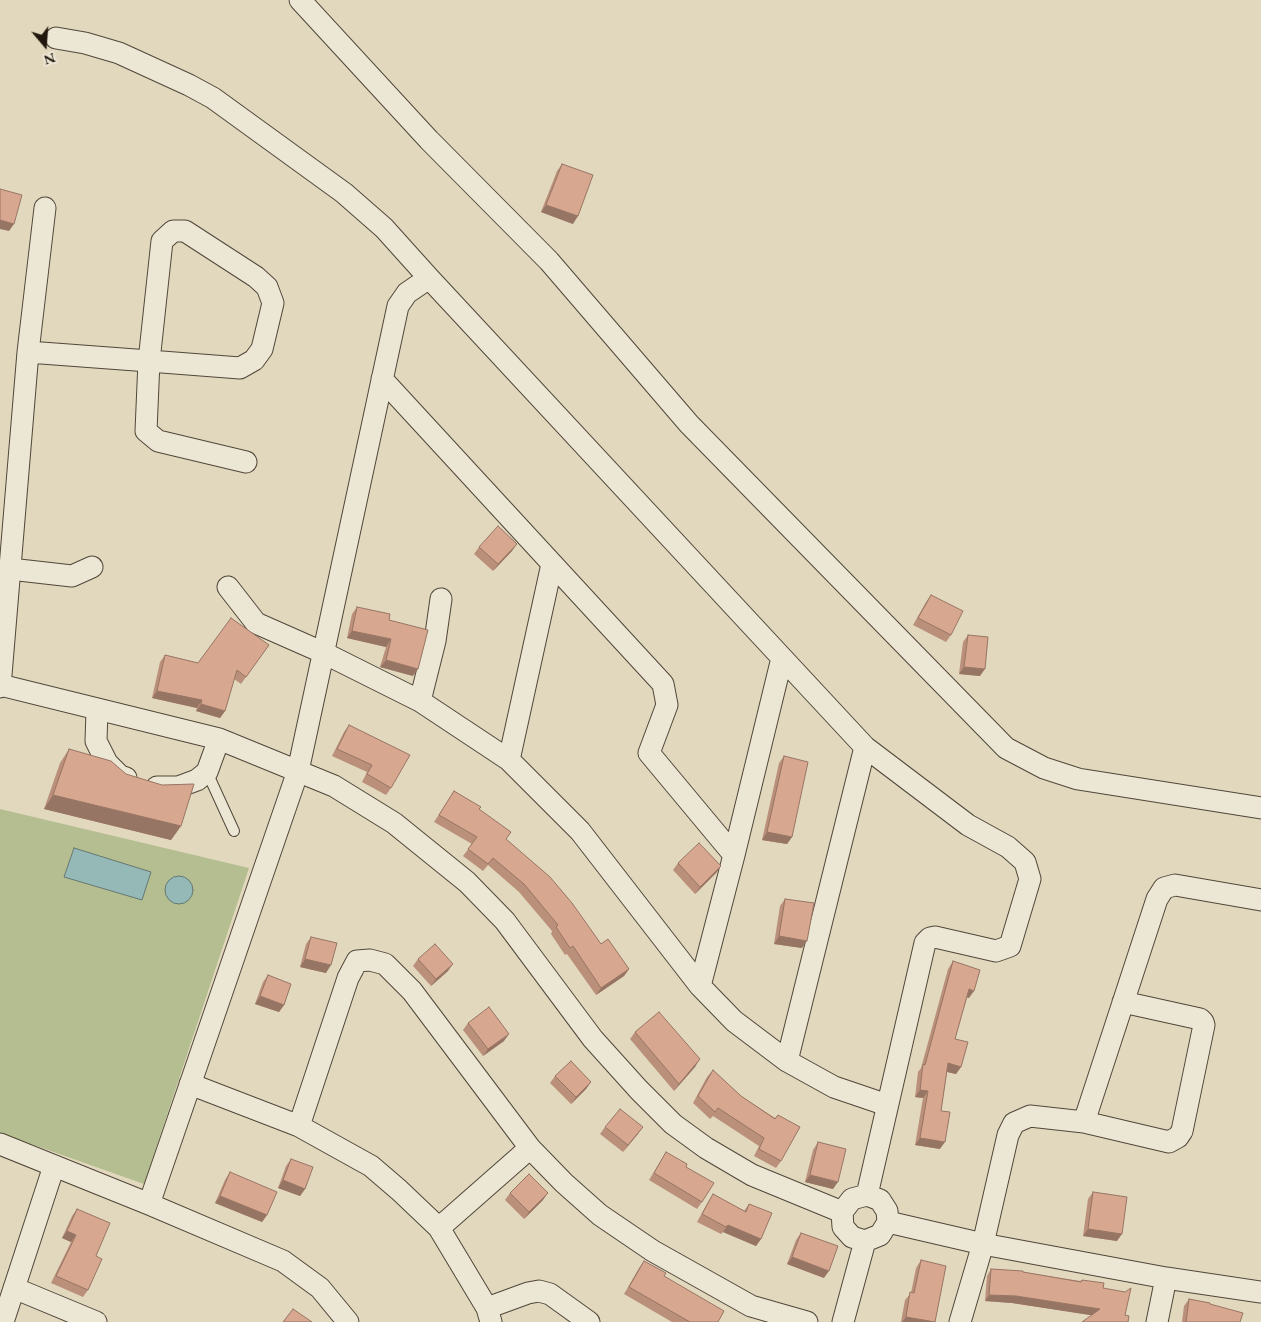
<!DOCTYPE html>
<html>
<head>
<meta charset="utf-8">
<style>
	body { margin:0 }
	#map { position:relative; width:1261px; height:1322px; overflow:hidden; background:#e2d8be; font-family:"EB Garamond",serif }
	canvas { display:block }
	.north { position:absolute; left:20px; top:20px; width:50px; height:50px; -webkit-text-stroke:4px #ece6d5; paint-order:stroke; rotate:162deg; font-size:14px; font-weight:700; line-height:20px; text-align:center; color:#20170d }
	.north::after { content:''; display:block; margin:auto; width:18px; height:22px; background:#20170d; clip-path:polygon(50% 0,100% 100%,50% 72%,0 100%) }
</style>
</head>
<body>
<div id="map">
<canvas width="1261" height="1322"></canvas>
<div class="north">N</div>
</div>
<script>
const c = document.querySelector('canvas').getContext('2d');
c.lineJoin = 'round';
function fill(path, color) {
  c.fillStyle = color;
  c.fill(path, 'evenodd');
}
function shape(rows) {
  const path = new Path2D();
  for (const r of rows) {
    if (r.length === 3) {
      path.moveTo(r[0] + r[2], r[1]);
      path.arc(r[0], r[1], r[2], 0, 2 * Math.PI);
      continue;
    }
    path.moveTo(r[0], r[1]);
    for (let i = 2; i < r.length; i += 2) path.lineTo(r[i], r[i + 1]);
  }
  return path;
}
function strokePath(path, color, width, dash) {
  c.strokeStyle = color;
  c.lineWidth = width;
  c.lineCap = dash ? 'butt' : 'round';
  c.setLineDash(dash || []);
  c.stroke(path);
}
fill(shape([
	[0,809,249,868,144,1184,0,1133]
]), '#b4be90');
const water = shape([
	[74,848,151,872,142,900,64,877,74,848],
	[179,890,14]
]);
fill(water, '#95b9b6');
strokePath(water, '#667872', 1);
const lane = shape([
	[207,772,234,831]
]);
const street = shape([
	[300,0,429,140,549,261,689,424,1006,748,1044,768,1078,779,1261,808],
	[56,38,85,43,119,53,189,85,213,98,344,193,384,228,429,278,865,747,968,825,1008,847,1025,862,1030,879,1010,946,996,951,935,937,930,938,925,943,867,1195],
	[28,352,45,208],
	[382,379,663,684,667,705,649,753,734,855],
	[10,569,72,576,92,567],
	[228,587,256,623,324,653,420,701,509,760,580,831,700,986,734,1021,787,1061,834,1087,887,1105],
	[0,685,219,739,334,786,394,823,467,882,505,921,593,1039,639,1090,673,1124,706,1148,752,1175,842,1212],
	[0,687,28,352,149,361,240,368,254,360,262,349,273,303,267,287,256,277,185,231,173,231,162,241,149,361,146,431,158,441,246,462],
	[420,701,435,641,441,599],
	[97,710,96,741,107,763,120,776,126,778],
	[509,760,552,564],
	[157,787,178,787,197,780,207,772,219,739],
	[700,986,734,855,782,658],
	[787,1061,865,747],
	[190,1084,299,1126,371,1166,399,1190,439,1228,487,1308,491,1322],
	[1084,1122,1157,899,1164,888,1175,885,1261,900],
	[299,1126,348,978,357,961,370,960,385,964,412,991,530,1148,564,1183,600,1215,653,1251,751,1306,807,1322],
	[0,1144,149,1204,283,1261,320,1288,348,1322],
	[867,1195,880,1200,887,1211,888,1222,880,1235,865,1241,852,1237,843,1227,842,1212,852,1199,867,1195],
	[149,1204,298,771,398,306,407,293,429,278],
	[888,1222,983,1244,1166,1278,1261,1292],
	[439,1228,530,1148],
	[14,1288,96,1322],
	[487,1308,528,1293,539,1291,550,1294,589,1322],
	[3,1322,54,1166],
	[843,1322,865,1241],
	[960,1322,983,1244,1008,1135,1014,1123,1030,1116,1084,1122,1169,1142,1178,1137,1182,1131,1204,1025,1203,1022,1200,1019,1123,1002],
	[1157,1322,1166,1278]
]);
strokePath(lane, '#504739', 12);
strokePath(street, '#504739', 23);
strokePath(lane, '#ece6d5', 10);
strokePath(street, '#ece6d5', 21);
fill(shape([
	[562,164,573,224,541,212,557,171],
	[479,547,512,551,493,571,474,554],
	[931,595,951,635,946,642,913,625,926,602],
	[357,607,389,620,413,676,380,667,386,647,347,638,352,614],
	[968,635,980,676,959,674,963,642],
	[269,645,241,684,234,679,225,711,220,718,196,711,197,708,152,698,160,662,165,655,198,663],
	[349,725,391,788,386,795,362,782,367,772,332,756,344,732],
	[69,749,126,774,181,826,171,840,44,809,60,763],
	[784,756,792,837,787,844,762,840,779,763],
	[454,791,479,809,601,944,629,969,624,976,596,995,567,954,565,955,551,934,552,931,519,892,488,865,483,871,463,856,472,844,434,822],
	[678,863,721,866,716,873,695,894,673,870],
	[785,899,802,948,774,944,780,906],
	[311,937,326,973,300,967,306,944],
	[418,959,448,971,431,986,413,966],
	[953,961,969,998,967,997,955,1039,961,1067,956,1074,947,1072,941,1111,940,1149,915,1145,923,1098,915,1097,918,1072,921,1068,948,969],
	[268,975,284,1005,279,1012,255,1004,263,982],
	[468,1023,504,1041,483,1056,463,1030],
	[635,1032,695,1067,674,1091,630,1039],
	[713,1070,741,1096,775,1118,778,1115,781,1161,776,1168,754,1156,759,1146,713,1116,710,1119,693,1103,707,1077],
	[555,1076,591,1082,586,1089,571,1104,550,1083],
	[605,1127,643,1127,623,1152,600,1134],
	[818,1142,833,1189,805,1182,813,1150],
	[666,1152,686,1167,702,1202,697,1209,649,1180],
	[291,1159,305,1189,300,1196,278,1188,286,1166],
	[230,1172,267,1215,262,1222,215,1203,225,1180],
	[1093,1192,1117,1241,1083,1236,1088,1199],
	[510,1193,543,1200,524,1219,505,1200],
	[713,1194,744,1211,749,1204,761,1239,756,1246,723,1232,721,1234,697,1222,708,1202],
	[77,1209,96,1256,88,1290,83,1297,51,1283,71,1242,62,1238,72,1216],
	[801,1233,824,1278,787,1264,796,1240],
	[921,1260,935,1322,901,1322,905,1300,911,1293,916,1268],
	[644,1261,664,1276,718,1322,672,1322,624,1294,639,1268],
	[991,1269,1023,1272,1080,1281,1082,1280,1103,1288,1125,1315,1092,1315,1012,1303,985,1301,987,1276],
	[1189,1299,1210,1304,1240,1322,1182,1322,1184,1306]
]), '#ba907b');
fill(shape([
	[546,205,578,216,573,224,541,212],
	[0,220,14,224,9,231,0,229],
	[517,544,512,551,493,571,498,564],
	[352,631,391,639,386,647,347,638],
	[386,660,418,669,413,676,380,667],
	[964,667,985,669,980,676,959,674],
	[157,691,202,700,197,708,152,698],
	[201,704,225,711,220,718,196,711],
	[53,795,181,826,171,840,44,809],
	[767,832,792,837,787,844,762,840],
	[721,866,716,873,695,894,700,887],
	[779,936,807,941,802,948,774,944],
	[305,959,331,965,326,973,300,967],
	[453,964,448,971,431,986,436,979],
	[629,969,624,976,596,995,601,988],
	[969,989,974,991,969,998,964,996],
	[260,996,284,1005,279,1012,255,1004],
	[509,1034,504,1041,483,1056,488,1049],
	[700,1059,695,1067,674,1091,679,1084],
	[948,1063,961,1067,956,1074,943,1071],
	[591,1082,586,1089,571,1104,576,1097],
	[920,1090,928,1091,923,1098,915,1097],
	[643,1127,638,1134,623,1152,628,1145],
	[920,1138,945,1142,940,1149,915,1145],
	[810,1175,838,1182,833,1189,805,1182],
	[283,1180,305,1189,300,1196,278,1188],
	[548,1193,543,1200,524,1219,529,1212],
	[220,1196,267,1215,262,1222,215,1203],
	[728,1225,761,1239,756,1246,723,1232],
	[1088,1229,1122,1234,1117,1241,1083,1236],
	[67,1231,76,1235,71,1242,62,1238],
	[792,1257,829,1271,824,1278,787,1264],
	[989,1295,1016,1296,1100,1309,1096,1316,1012,1303,985,1301],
	[906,1317,935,1322,902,1322]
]), '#977564');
const building = shape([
	[562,164,593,175,578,216,546,205,562,164],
	[0,189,22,195,14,224,0,220,0,189],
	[498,526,517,544,498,564,479,547,498,526],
	[931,595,963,611,951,635,918,618,931,595],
	[357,607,390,614,389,620,428,630,418,669,386,660,391,639,352,631,357,607],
	[231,618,269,645,246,677,237,670,225,711,201,704,202,700,157,691,165,655,198,663,231,618],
	[968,635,988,637,985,669,964,667,968,635],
	[349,725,410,755,391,788,367,774,372,765,337,749,349,725],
	[69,749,111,761,126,774,162,785,194,784,181,826,53,795,69,749],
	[784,756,808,762,792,837,767,832,784,756],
	[454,791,481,807,479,809,511,832,506,839,550,877,572,903,601,944,608,939,629,969,601,988,573,946,570,948,556,927,558,925,524,884,493,858,488,864,468,849,477,837,439,815,454,791],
	[699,843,721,866,700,887,678,863,699,843],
	[785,899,814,903,807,941,779,936,785,899],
	[311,937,337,943,331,965,305,959,311,937],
	[435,944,453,964,436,979,418,959,435,944],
	[953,961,980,970,974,991,969,989,955,1039,968,1042,961,1067,948,1063,941,1111,950,1112,945,1142,920,1138,928,1091,920,1090,923,1064,925,1065,953,961],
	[268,975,291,984,284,1005,260,996,268,975],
	[489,1007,509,1034,488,1049,468,1023,489,1007],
	[659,1012,700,1059,679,1084,635,1032,659,1012],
	[571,1061,591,1082,576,1097,555,1076,571,1061],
	[713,1070,741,1096,775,1119,778,1115,800,1127,781,1161,759,1149,764,1138,718,1108,715,1112,698,1096,713,1070],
	[620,1109,643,1127,628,1145,605,1127,620,1109],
	[818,1142,846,1149,838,1182,810,1175,818,1142],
	[666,1152,687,1164,686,1167,714,1183,702,1202,654,1173,666,1152],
	[291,1159,313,1167,305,1189,283,1180,291,1159],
	[230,1172,277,1192,267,1215,220,1196,230,1172],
	[529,1174,548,1193,529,1212,510,1193,529,1174],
	[1093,1192,1127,1197,1122,1234,1088,1229,1093,1192],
	[713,1194,746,1212,749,1204,772,1213,761,1239,728,1225,726,1227,702,1214,713,1194],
	[77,1209,110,1223,96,1256,102,1259,88,1290,56,1276,76,1235,67,1231,77,1209],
	[801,1233,838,1246,829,1271,792,1257,801,1233],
	[921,1260,946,1266,935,1322,906,1317,910,1292,914,1293,921,1260],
	[644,1261,666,1273,664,1276,724,1311,718,1322,690,1322,629,1287,644,1261],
	[991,1269,1023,1271,1023,1272,1081,1282,1082,1280,1104,1283,1103,1288,1125,1292,1131,1288,1125,1315,1129,1316,1128,1322,1082,1322,1100,1309,1016,1296,989,1295,991,1269],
	[1189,1299,1210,1303,1210,1304,1243,1313,1240,1322,1186,1322,1189,1299],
	[293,1309,312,1322,283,1322,293,1309]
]);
fill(building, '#d8a78f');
strokePath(building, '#977564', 1);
</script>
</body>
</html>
